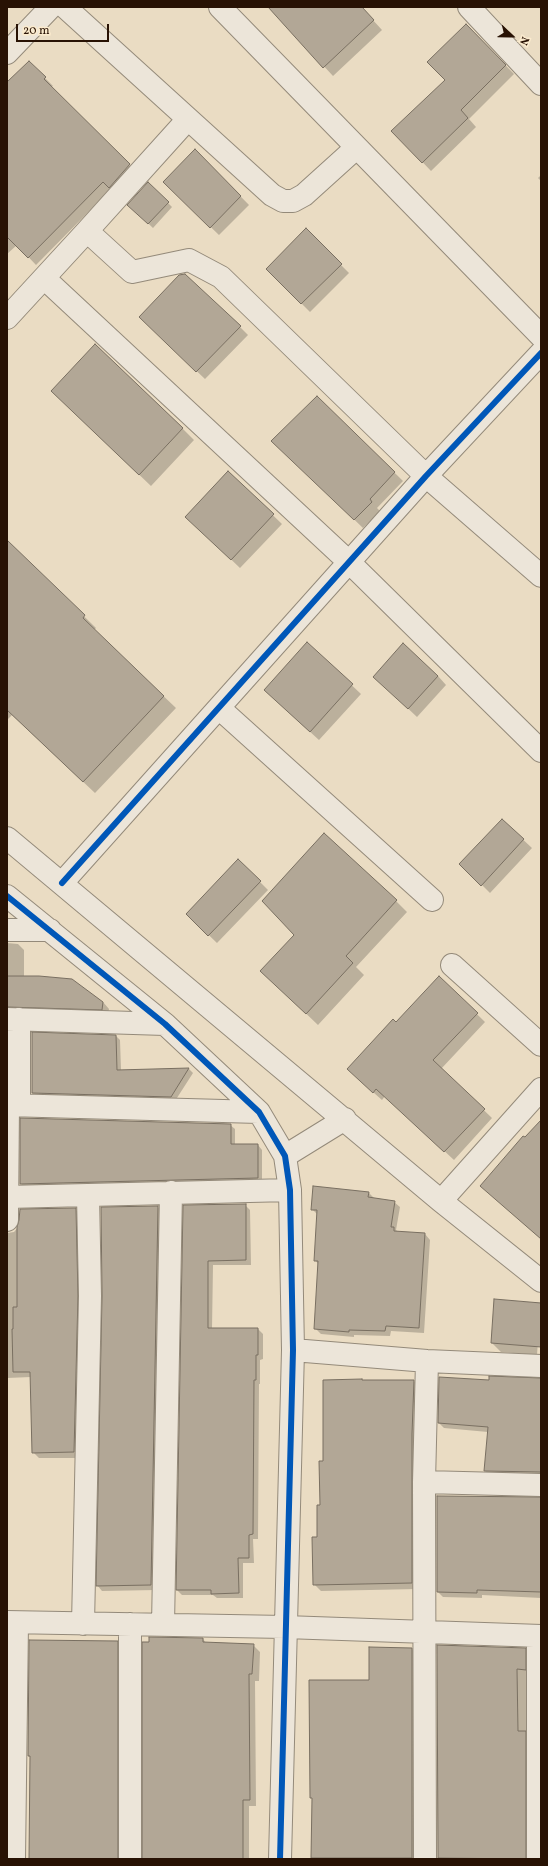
<!DOCTYPE html>
<html>
<head>
<meta charset="utf-8">
<style>
	body { margin:0 }
	#map { position:relative; width:548px; height:1866px; overflow:hidden; background:#eadcc3; font-family:Vollkorn,serif }
	canvas { display:block }
	.frame { position:absolute; inset:0; border:8px solid #281204; pointer-events:none }
	.north { position:absolute; left:492px; top:16px; width:40px; height:40px; -webkit-text-stroke:3px #fbebce; paint-order:stroke; rotate:112deg; font-size:11px; font-weight:700; line-height:16px; text-align:center; color:#281204 }
	.north::after { content:''; display:block; margin:auto; width:14px; height:18px; background:#281204; clip-path:polygon(50% 0,100% 100%,50% 72%,0 100%) }
	.scale { position:absolute; left:16px; top:24px; width:93px; height:18px; box-sizing:border-box; border:2px solid #281204; border-top:0; padding-left:5px; font-size:12px; line-height:14px; white-space:nowrap; color:#281204; -webkit-text-stroke:3px #fbebce; paint-order:stroke }
</style>
</head>
<body>
<div id="map">
<canvas width="548" height="1866"></canvas>
<div class="frame"></div>
<div class="north">N</div>
<div class="scale">20 m</div>
</div>
<script>
const c = document.querySelector('canvas').getContext('2d');
c.lineJoin = 'round';
function fill(path, color) {
  c.fillStyle = color;
  c.fill(path, 'evenodd');
}
function shape(rows) {
  const path = new Path2D();
  for (const r of rows) {
    path.moveTo(r[0], r[1]);
    for (let i = 2; i < r.length; i += 2) path.lineTo(r[i], r[i + 1]);
  }
  return path;
}
function strokePath(path, color, width, dash) {
  c.strokeStyle = color;
  c.lineWidth = width;
  c.lineCap = dash ? 'butt' : 'round';
  c.setLineDash(dash || []);
  c.stroke(path);
}
fill(shape([
	[269,7,361,7,382,30,333,76],
	[466,25,514,74,469,119,476,127,431,171,393,131,446,80],
	[29,62,53,86,51,87,137,173,111,189,36,265,17,245,7,254,7,83],
	[195,150,249,205,219,235,164,182],
	[541,175,541,181,538,178],
	[148,183,172,207,153,228,129,205],
	[306,230,349,273,310,312,267,269],
	[148,325,240,327,248,335,205,379],
	[64,403,182,428,194,440,151,486],
	[347,426,403,481,377,508,380,511,363,528,281,449],
	[228,472,282,524,240,568,195,525],
	[7,541,96,628,94,630,176,708,95,793,12,715,7,720],
	[308,644,361,694,319,740,274,699],
	[438,676,446,685,417,717,383,685],
	[502,820,532,848,490,893,461,864],
	[238,860,268,890,217,943,187,914],
	[396,901,407,912,356,967,364,975,318,1025,273,982],
	[7,943,18,944,24,950,24,977,103,1002,109,1009,108,1015,7,1014],
	[439,977,485,1022,441,1069,492,1118,454,1160,385,1096,382,1100,357,1078,396,1023],
	[7,1033,12,1038,12,1098,7,1100],
	[32,1033,116,1036,120,1040,121,1070,189,1069,193,1073,175,1101,37,1097,32,1093],
	[541,1122,541,1239,481,1186],
	[230,1125,235,1129,235,1145,258,1145,262,1150,262,1183,26,1188,21,1184],
	[369,1193,374,1198,394,1202,400,1207,396,1230,399,1233,425,1234,430,1240,424,1333,391,1331,390,1336,354,1335,354,1337,321,1334,315,1328,319,1265,315,1260,317,1214,312,1209],
	[245,1205,250,1210,251,1265,213,1265,212,1329,258,1329,263,1334,263,1359,260,1360,260,1384,259,1384,258,1539,253,1539,254,1563,243,1563,243,1598,217,1598,213,1595,182,1595,177,1590,184,1206],
	[158,1207,163,1212,156,1590,102,1591,97,1585],
	[75,1209,81,1215,80,1458,39,1458,33,1452,31,1377,7,1378,7,1233,14,1232,19,1226],
	[540,1312,537,1355,501,1352,492,1343],
	[541,1379,541,1477,490,1476,485,1471,488,1432,444,1428,439,1423,489,1381],
	[362,1380,364,1381,414,1381,420,1388,418,1589,321,1591,314,1584,324,1462],
	[541,1498,541,1598,482,1595,482,1598,443,1597,438,1592],
	[203,1639,206,1643,253,1645,260,1652,259,1681,255,1681,256,1806,249,1806,249,1859,144,1859],
	[30,1641,117,1642,124,1649,124,1859,30,1859,31,1758,29,1756],
	[438,1646,525,1649,532,1655,532,1859,438,1859],
	[412,1649,418,1655,419,1859,314,1859,312,1857,313,1799,311,1797,370,1680]
]), '#0003');
const building = shape([
	[268,7,362,7,374,20,323,68,268,7],
	[466,24,506,65,461,110,468,118,422,163,391,131,445,80,427,62,466,24],
	[29,61,46,77,44,79,130,164,109,188,103,182,28,258,7,237,7,82,29,61],
	[195,149,241,196,210,228,163,182,195,149],
	[148,182,169,202,148,224,127,205,148,182],
	[306,228,342,264,301,304,266,269,306,228],
	[185,274,241,326,196,372,139,317,179,275,185,274],
	[95,344,183,428,139,475,51,391,95,344],
	[317,396,395,472,370,499,372,502,354,520,271,441,317,396],
	[228,471,274,514,231,560,185,517,228,471],
	[7,540,85,615,83,618,164,696,83,782,7,710,7,540],
	[307,642,353,684,310,732,264,690,307,642],
	[403,643,438,676,408,709,373,677,403,643],
	[502,819,524,839,481,886,459,864,502,819],
	[324,833,397,900,346,956,353,963,306,1014,260,971,294,935,262,901,324,833],
	[238,859,261,881,208,936,186,914,238,859],
	[7,976,39,976,72,979,103,1002,102,1010,7,1007,7,976],
	[439,976,478,1013,433,1060,485,1109,444,1152,376,1089,373,1093,347,1069,393,1019,396,1022,439,976],
	[32,1032,116,1035,117,1070,189,1068,171,1097,32,1093,32,1032],
	[20,1118,231,1124,231,1144,258,1144,258,1178,20,1184,20,1118],
	[541,1120,541,1239,480,1186,523,1136,525,1137,541,1120],
	[313,1186,369,1192,368,1197,395,1201,391,1227,394,1227,394,1231,425,1233,419,1328,386,1326,385,1331,349,1330,349,1332,314,1329,318,1261,314,1261,317,1210,311,1210,313,1186],
	[246,1204,246,1260,208,1261,208,1328,258,1328,258,1355,256,1355,256,1380,254,1380,253,1534,249,1535,249,1558,238,1558,239,1593,211,1594,211,1590,176,1590,183,1205,246,1204],
	[158,1206,151,1585,96,1586,102,1296,101,1207,158,1206],
	[76,1208,78,1296,74,1452,32,1453,30,1372,13,1372,12,1329,13,1329,13,1307,17,1307,17,1227,19,1220,20,1209,76,1208],
	[494,1299,541,1303,541,1347,491,1343,494,1299],
	[489,1376,541,1378,541,1472,484,1471,488,1427,438,1423,439,1377,489,1380,489,1376],
	[362,1379,362,1380,414,1380,412,1434,412,1583,313,1585,312,1537,317,1537,317,1505,320,1505,319,1461,323,1461,323,1380,362,1379],
	[437,1496,541,1497,541,1592,477,1590,477,1593,437,1592,437,1496],
	[149,1637,203,1638,203,1642,254,1644,252,1674,249,1674,250,1800,243,1800,243,1859,142,1859,142,1642,149,1642,149,1637],
	[29,1640,118,1641,118,1859,29,1859,30,1756,28,1756,29,1640],
	[437,1645,526,1648,526,1670,517,1669,518,1731,526,1731,526,1859,438,1858,437,1645],
	[369,1647,412,1648,412,1858,311,1858,312,1798,310,1798,309,1680,369,1680,369,1647]
]);
fill(building, '#b2a796');
strokePath(building, '#796f61', 1);
const street = shape([
	[65,7,272,195,283,201,293,201,304,195,356,148],
	[220,7,541,336],
	[469,7,541,84],
	[7,53,51,7],
	[87,231,132,272,189,260,221,277,426,476,541,576],
	[44,278,350,563,541,751],
	[7,318,87,231,188,119],
	[219,708,432,900],
	[7,838,441,1201,541,1281],
	[62,883,426,476,541,353],
	[7,896,165,1024,259,1112,285,1156,290,1190,293,1350,280,1859],
	[7,930,50,930],
	[452,965,541,1045],
	[7,1019,165,1024],
	[19,1019,19,1105],
	[7,1105,259,1112],
	[285,1156,345,1119],
	[7,1197,290,1190],
	[441,1201,541,1089],
	[7,1220,8,1105],
	[293,1350,427,1361,541,1366],
	[424,1482,541,1485],
	[7,1622,285,1627,541,1636],
	[83,1624,90,1296,88,1195],
	[163,1625,171,1192],
	[538,1636,538,1859],
	[14,1859,17,1623],
	[130,1859,130,1624],
	[425,1859,424,1482,427,1361]
]);
strokePath(street, '#948a7a', 24);
strokePath(street, '#ece5d9', 22);
strokePath(shape([
	[62,883,426,476,541,353],
	[7,896,165,1024,259,1112,285,1156,290,1190,293,1350,280,1859]
]), '#0057b8', 6);
</script>
</body>
</html>
